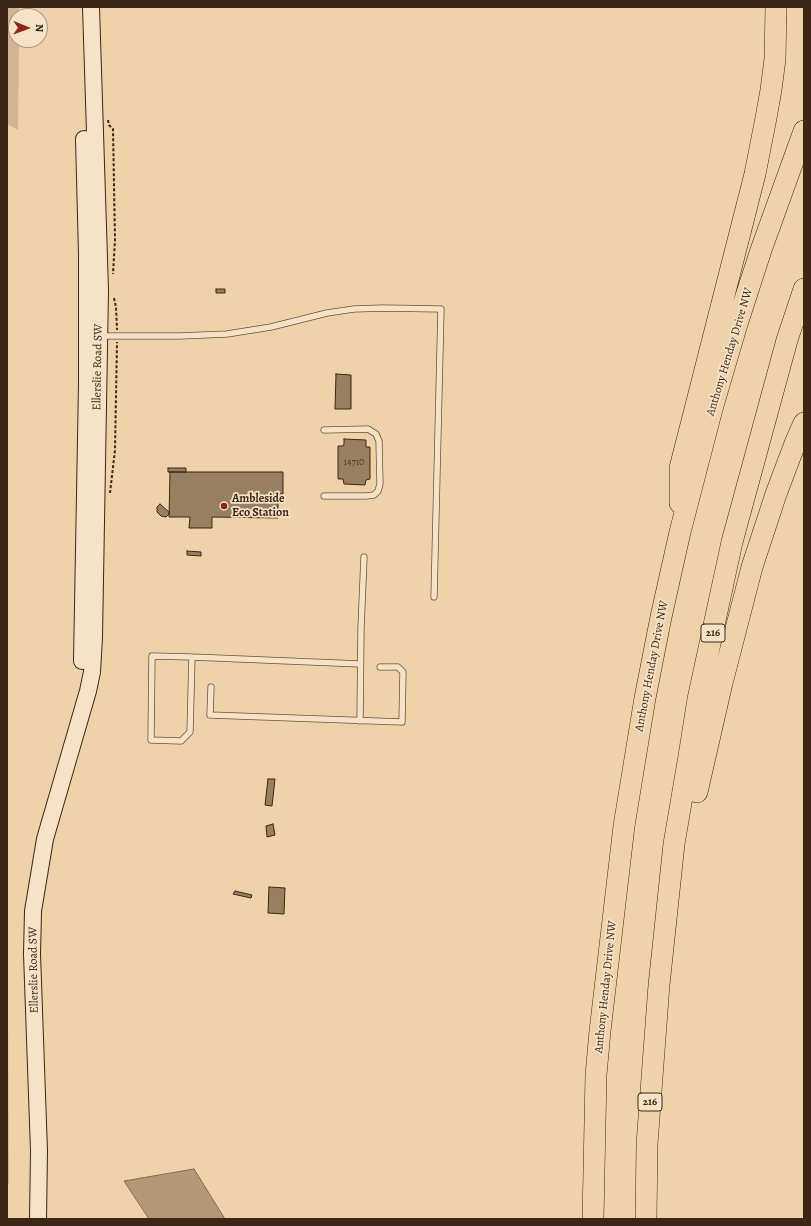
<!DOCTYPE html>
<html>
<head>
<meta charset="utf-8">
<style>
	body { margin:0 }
	#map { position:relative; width:811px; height:1226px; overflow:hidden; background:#efd2a9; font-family:Alegreya,serif }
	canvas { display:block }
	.frame { position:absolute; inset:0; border:8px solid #3c2615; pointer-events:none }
	.north { position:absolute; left:8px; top:8px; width:40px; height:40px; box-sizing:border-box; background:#f5e2c7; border:1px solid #ab9780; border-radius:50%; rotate:91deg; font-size:11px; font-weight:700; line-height:16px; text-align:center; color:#3c2615 }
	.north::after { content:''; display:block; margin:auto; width:14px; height:18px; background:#8f2418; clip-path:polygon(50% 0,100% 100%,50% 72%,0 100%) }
</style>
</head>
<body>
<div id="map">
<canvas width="811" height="1226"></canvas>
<div class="frame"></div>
<div class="north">N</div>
</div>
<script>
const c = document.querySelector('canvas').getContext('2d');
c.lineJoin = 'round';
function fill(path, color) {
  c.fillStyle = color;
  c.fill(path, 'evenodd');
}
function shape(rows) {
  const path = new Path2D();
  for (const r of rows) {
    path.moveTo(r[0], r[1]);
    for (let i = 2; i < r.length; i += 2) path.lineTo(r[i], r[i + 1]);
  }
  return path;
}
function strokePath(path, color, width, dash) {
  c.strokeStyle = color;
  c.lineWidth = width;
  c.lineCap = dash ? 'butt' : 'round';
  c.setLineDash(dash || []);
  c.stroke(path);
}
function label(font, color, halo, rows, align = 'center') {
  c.font = font + ' Alegreya,serif';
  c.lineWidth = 3.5;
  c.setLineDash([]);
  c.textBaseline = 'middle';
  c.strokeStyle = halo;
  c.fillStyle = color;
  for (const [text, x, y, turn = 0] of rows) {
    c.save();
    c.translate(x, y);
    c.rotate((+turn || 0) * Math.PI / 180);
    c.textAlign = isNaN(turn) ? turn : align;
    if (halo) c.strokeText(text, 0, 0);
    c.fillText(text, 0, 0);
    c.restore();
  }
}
fill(shape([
	[7,7,19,7,19,16,16,16,16,40,19,40,18,130,7,124],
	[7,836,9,1184,7,1184]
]), '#d1b590');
const water = shape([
	[194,1169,225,1219,149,1219,124,1181,194,1169]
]);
fill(water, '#b29877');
strokePath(water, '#836a50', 1);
const building = shape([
	[216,289,225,289,225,293,216,293,216,289],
	[336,374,351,375,351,409,335,409,336,374],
	[344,439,366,440,366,447,370,447,370,479,366,480,365,485,344,484,343,479,338,479,338,446,343,446,344,444,344,439],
	[168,468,186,468,186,472,168,472,168,468],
	[170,472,283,472,283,494,278,494,278,518,212,517,212,528,189,528,190,517,169,517,170,472],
	[160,504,170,513,166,517,161,516,157,512,157,507,160,504],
	[187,551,201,552,201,556,187,555,187,551],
	[268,779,275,779,272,806,265,805,268,779],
	[273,824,275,835,267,837,266,826,273,824],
	[269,887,285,888,284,914,268,913,269,887],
	[235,891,252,895,251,898,233,894,235,891]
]);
fill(building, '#997f62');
strokePath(building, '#3c2615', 1);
const lane = shape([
	[101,336,180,336,227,334,271,327,327,313,354,309,383,308,441,309,434,597],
	[324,496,366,496,374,495,378,491,380,484,379,441,376,434,368,429,324,430],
	[192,657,190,732,181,741,151,740,152,656,192,657,360,664],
	[211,687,210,715,402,722,403,672,398,667,380,667],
	[360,721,361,628,364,557]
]);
const secondary = shape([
	[82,661,87,384,87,254,84,139],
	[38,1219,39,1151,32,954,33,911,45,839,88,691,92,672,94,637,100,290,91,7]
]);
const highway = shape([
	[680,503,680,468,755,174,766,118,771,90,775,59,776,7],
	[697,792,722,683,752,567,776,494,796,441,804,423],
	[593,1219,596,1075,600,1031,624,826,645,698,661,617,680,532,712,409,737,324,761,250,804,131],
	[646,1219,647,1144,659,985,674,844,689,756,698,699,732,542,787,340,804,289]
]);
strokePath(lane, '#69513a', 7);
strokePath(secondary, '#3c2615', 18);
strokePath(highway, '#3c2615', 22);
strokePath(shape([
	[108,120,109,125,113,129,115,240,113,274],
	[114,298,116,307,117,330],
	[110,493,115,450,117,342]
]), '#3c2615', 2, [3, 2]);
strokePath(lane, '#f5e2c7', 5.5);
strokePath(secondary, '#f5e2c7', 16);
strokePath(highway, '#efd2a9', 21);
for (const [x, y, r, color] of [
	[224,506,4,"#8f2418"]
]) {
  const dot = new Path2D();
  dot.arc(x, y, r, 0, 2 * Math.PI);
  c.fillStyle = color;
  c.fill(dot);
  strokePath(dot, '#f5e2c7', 1.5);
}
label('10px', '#533c28', null, [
	["14710",354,463]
]);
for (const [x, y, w] of [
	[713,633,24],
	[650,1102,24]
]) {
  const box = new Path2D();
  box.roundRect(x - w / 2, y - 9, w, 18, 3);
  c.fillStyle = '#f5e2c7';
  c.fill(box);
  strokePath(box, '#3c2615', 1);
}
label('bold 11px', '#3c2615', null, [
	["216",713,633],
	["216",650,1102]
]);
label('12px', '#3c2615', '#f5e2c7', [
	["Anthony Henday Drive NW",730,352,-73],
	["Ellerslie Road SW",98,367,-89],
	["Anthony Henday Drive NW",652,666,-79],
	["Ellerslie Road SW",34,970,-91],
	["Anthony Henday Drive NW",606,987,-84]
]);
label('bold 12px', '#3c2615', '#f5e2c7', [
	["Ambleside",232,499],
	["Eco Station",232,513]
], 'left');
</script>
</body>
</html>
